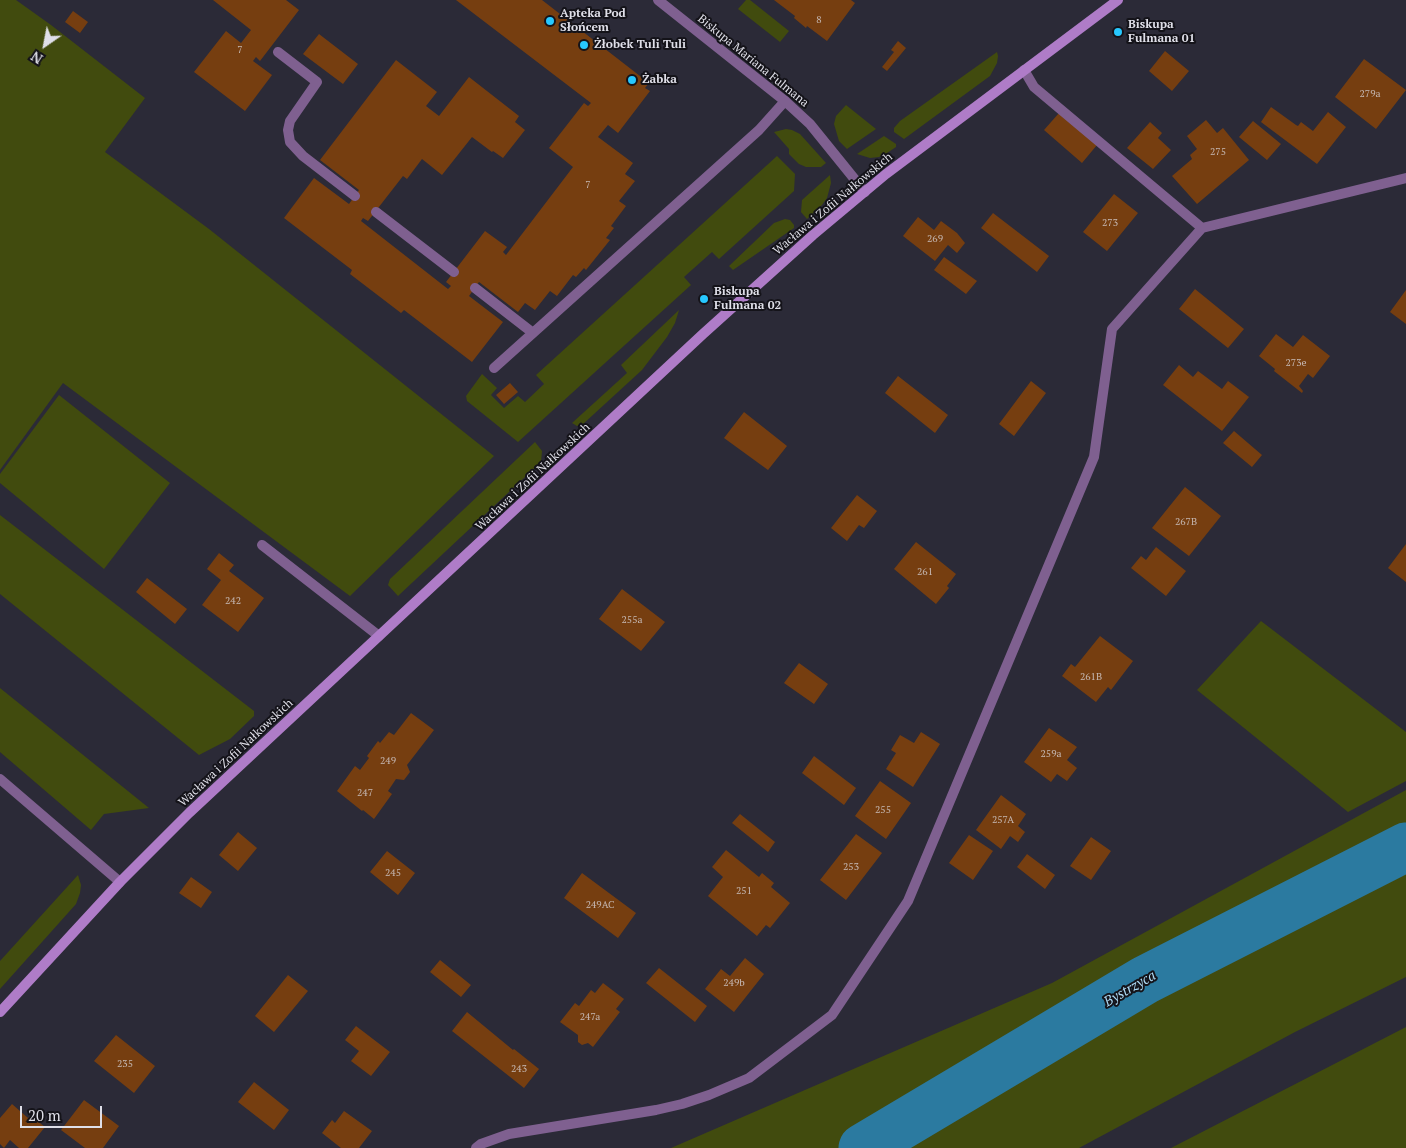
<!DOCTYPE html>
<html>
<head>
<meta charset="utf-8">
<style>
	body { margin:0 }
	#map { position:relative; width:1406px; height:1148px; overflow:hidden; background:#2b2a37; font-family:"PT Serif",serif }
	canvas { display:block }
	.north { position:absolute; left:20px; top:20px; width:50px; height:50px; -webkit-text-stroke:4px #141319; paint-order:stroke; rotate:213deg; font-size:14px; font-weight:700; line-height:20px; text-align:center; color:#dfdfe8 }
	.north::after { content:''; display:block; margin:auto; width:18px; height:22px; background:#dfdfe8; clip-path:polygon(50% 0,100% 100%,50% 72%,0 100%) }
	.scale { position:absolute; left:20px; top:1106px; width:82px; height:22px; box-sizing:border-box; border:2px solid #dfdfe8; border-top:0; padding-left:6px; font-size:15px; line-height:18px; white-space:nowrap; color:#dfdfe8; -webkit-text-stroke:4px #141319; paint-order:stroke }
</style>
</head>
<body>
<div id="map">
<canvas width="1406" height="1148"></canvas>
<div class="north">N</div>
<div class="scale">20 m</div>
</div>
<script>
const c = document.querySelector('canvas').getContext('2d');
c.lineJoin = 'round';
function fill(path, color) {
  c.fillStyle = color;
  c.fill(path, 'evenodd');
}
function shape(rows) {
  const path = new Path2D();
  for (const r of rows) {
    path.moveTo(r[0], r[1]);
    for (let i = 2; i < r.length; i += 2) path.lineTo(r[i], r[i + 1]);
  }
  return path;
}
function strokePath(path, color, width, dash) {
  c.strokeStyle = color;
  c.lineWidth = width;
  c.lineCap = dash ? 'butt' : 'round';
  c.setLineDash(dash || []);
  c.stroke(path);
}
function label(font, color, halo, rows, align = 'center') {
  c.font = font + ' "PT Serif",serif';
  c.lineWidth = 4;
  c.setLineDash([]);
  c.textBaseline = 'middle';
  c.strokeStyle = halo;
  c.fillStyle = color;
  for (const [text, x, y, turn = 0] of rows) {
    c.save();
    c.translate(x, y);
    c.rotate((+turn || 0) * Math.PI / 180);
    c.textAlign = isNaN(turn) ? turn : align;
    if (halo) c.strokeText(text, 0, 0);
    c.fillText(text, 0, 0);
    c.restore();
  }
}
fill(shape([
	[0,0,16,0,51,25,145,98,105,152,209,229,494,456,350,596,63,383,0,470],
	[746,0,750,0,789,31,780,42,738,9],
	[997,52,998,56,997,63,990,76,904,139,894,132,894,128,900,121],
	[846,105,876,129,847,149,839,141,834,124,836,116],
	[786,129,792,130,800,134,826,163,821,167,806,167,799,164,789,154,789,149,774,132],
	[884,136,896,144,896,147,887,153,879,157,870,158,857,154],
	[777,156,795,174,794,191,719,259,712,252,684,277,691,285,518,442,467,401,466,396,482,374,497,388,491,395,504,408,518,396,525,402,544,384,536,375],
	[830,175,831,183,827,198,822,205,807,219,801,212,802,200],
	[785,219,790,220,794,225,794,228,733,270,729,266,774,223],
	[679,310,675,323,667,337,642,370,582,425,577,426,572,423,627,373,621,365],
	[59,395,170,483,104,569,0,483,0,474],
	[535,442,542,451,541,462,398,596,388,585,390,579],
	[0,515,254,711,254,716,230,739,199,755,0,594],
	[1261,621,1406,732,1406,781,1348,812,1197,690],
	[0,688,149,808,104,814,91,830,0,752],
	[1406,790,1406,977,1295,1032,1079,1148,671,1148,1052,983],
	[78,875,81,885,80,893,76,904,0,989,0,961],
	[1406,1027,1406,1148,1171,1148,1274,1095]
]), '#414b0e');
strokePath(shape([
	[863,1148,1145,980,1406,847]
]), '#2b7aa0', 49);
fill(shape([
	[213,0,286,0,299,10,260,61,256,57,253,61,272,75,245,111,194,72,226,31,241,43,251,30],
	[456,0,542,0,649,83,645,88,650,91,618,133,608,125,598,137,633,163,625,174,635,181,619,201,626,206,611,226,614,228,606,238,610,240,586,270,584,268,576,277,573,275,557,296,550,291,535,310,525,303,518,312,479,282,469,296,503,322,472,362,404,310,401,313,350,274,352,270,284,218,314,178,349,204,359,190,320,160,396,60,437,92,426,106,439,116,469,77,519,116,515,122,525,130,503,158,493,151,492,152,472,137,442,175,422,159,407,179,403,176,368,221,363,218,361,221,448,289,451,286,446,282,485,231,507,247,503,252,506,255,573,167,549,148,584,103,588,106,591,103],
	[774,0,851,0,855,3,827,41,807,26,806,28,794,18,795,16],
	[73,11,88,22,80,33,65,22],
	[319,34,358,64,343,84,303,54],
	[898,41,906,48,887,71,882,67,894,52,891,50],
	[1165,51,1189,71,1172,91,1149,71],
	[1364,59,1406,90,1376,129,1335,97],
	[1271,107,1296,125,1298,126,1301,122,1313,131,1328,112,1346,127,1317,164,1261,122],
	[1059,113,1097,145,1082,163,1044,130],
	[1206,120,1217,133,1223,128,1249,160,1197,204,1172,176,1192,159,1190,155,1197,149,1187,136],
	[1253,121,1281,144,1267,160,1239,137],
	[1150,122,1162,133,1158,138,1171,150,1153,169,1127,148],
	[1114,194,1138,213,1107,251,1083,232],
	[993,213,1049,256,1037,272,981,228],
	[918,217,934,230,941,221,957,233,965,243,957,253,948,245,935,261,903,236],
	[944,257,977,281,966,294,934,270],
	[1195,289,1244,329,1228,348,1179,309],
	[1406,290,1406,324,1390,312],
	[1276,334,1293,347,1303,335,1330,356,1313,378,1308,374,1299,386,1303,391,1302,393,1274,371,1275,369,1259,356],
	[1179,365,1193,377,1198,371,1222,389,1228,381,1249,397,1222,431,1163,385],
	[898,376,948,415,935,433,885,393],
	[1031,381,1046,393,1014,436,999,424],
	[510,383,518,392,504,404,496,395],
	[744,412,787,446,768,470,724,438],
	[1234,431,1262,455,1252,467,1223,443],
	[1185,487,1221,516,1189,556,1152,528],
	[857,495,877,511,864,528,859,525,847,541,831,528],
	[916,542,956,574,947,586,949,588,936,604,894,569],
	[1406,544,1406,582,1388,568],
	[1156,547,1186,571,1166,596,1131,568,1141,556,1146,560],
	[219,553,234,565,229,571,264,598,238,632,202,605,221,580,207,569],
	[147,578,187,609,175,624,136,592],
	[622,589,665,622,641,651,599,619],
	[1100,636,1133,661,1111,690,1108,687,1096,702,1062,676,1071,664,1075,667],
	[799,663,828,684,814,704,784,683],
	[411,713,434,730,407,765,410,772,404,780,396,779,388,791,392,794,374,819,363,810,362,811,337,791,355,766,360,770,369,758,367,756,378,741,380,743,389,732,394,735],
	[1049,728,1077,747,1067,760,1077,768,1067,781,1057,774,1051,782,1024,762],
	[921,732,940,744,913,787,886,769,896,753,891,750,900,735,914,743],
	[814,756,856,788,844,805,802,773],
	[880,781,911,803,886,839,855,816],
	[1001,795,1026,814,1018,826,1025,832,1018,842,1010,836,1001,849,976,830],
	[740,814,775,842,768,852,732,823],
	[238,832,257,848,238,871,219,855],
	[856,834,882,853,846,900,820,880],
	[969,835,993,851,973,880,949,863],
	[1091,837,1111,851,1091,880,1070,866],
	[726,850,759,877,762,873,774,883,771,887,790,903,770,928,766,925,757,936,708,896,723,877,712,867],
	[387,851,415,873,398,895,370,872],
	[1027,854,1055,875,1045,889,1017,867],
	[582,873,636,913,618,938,564,898],
	[191,877,212,892,201,908,179,893],
	[745,958,764,974,734,1012,705,989,721,969,730,976],
	[440,960,471,985,461,997,430,972],
	[659,968,707,1006,695,1022,646,983],
	[288,975,308,991,274,1032,255,1016],
	[603,983,624,999,616,1009,620,1012,593,1047,588,1043,582,1045,578,1042,578,1035,560,1022,575,1003,579,1006,591,990,595,993],
	[467,1012,513,1050,514,1049,539,1069,524,1088,452,1031],
	[356,1026,390,1052,371,1076,351,1061,359,1051,345,1040],
	[116,1035,155,1066,134,1093,94,1061],
	[254,1082,289,1110,274,1130,238,1102],
	[84,1100,119,1126,103,1148,85,1148,61,1130],
	[12,1104,28,1118,31,1116,45,1127,28,1148,19,1148,10,1140,4,1148,0,1144,0,1118],
	[344,1111,372,1131,359,1148,341,1148,322,1133,332,1120,335,1123]
]), '#763e10');
strokePath(shape([
	[278,52,317,82,290,121,288,130,290,142,303,156,355,196],
	[376,212,454,272],
	[475,288,533,333],
	[494,368,759,130,785,101],
	[262,545,379,636],
	[0,779,120,882]
]), '#7f6090', 10);
strokePath(shape([
	[658,0,785,101,810,124,865,192],
	[1024,70,1034,87,1202,228],
	[476,1148,481,1144,509,1134,656,1110,682,1104,709,1095,749,1078,832,1015,908,901,1094,457,1112,329,1202,228,1406,178]
]), '#7f6090', 10);
strokePath(shape([
	[0,1012,120,882,189,813,703,334,813,235,886,174,1118,0]
]), '#af7cc8', 10);
for (const [x, y, r, color] of [
	[550,21,5,"#27c8ff"],
	[1118,32,5,"#27c8ff"],
	[584,45,5,"#27c8ff"],
	[632,80,5,"#27c8ff"],
	[704,299,5,"#27c8ff"]
]) {
  const dot = new Path2D();
  dot.arc(x, y, r, 0, 2 * Math.PI);
  c.fillStyle = color;
  c.fill(dot);
  strokePath(dot, '#141319', 2);
}
label('10px', '#c5b7b2', null, [
	["8",819,20],
	["7",240,50],
	["279a",1370,94],
	["275",1218,152],
	["7",588,185],
	["273",1110,223],
	["269",935,239],
	["273e",1296,363],
	["267B",1186,522],
	["261",925,572],
	["242",233,601],
	["255a",632,620],
	["261B",1091,677],
	["259a",1051,754],
	["249",388,761],
	["247",365,793],
	["255",883,810],
	["257A",1003,820],
	["253",851,867],
	["245",393,873],
	["251",744,891],
	["249AC",600,905],
	["249b",734,983],
	["247a",590,1017],
	["235",125,1064],
	["243",519,1069]
]);
label('bold 12px', '#dfdfe8', '#141319', [
	["Apteka Pod",560,14],
	["Słońcem",560,28],
	["Biskupa",1128,25],
	["Fulmana 01",1128,39],
	["Żłobek Tuli Tuli",594,45],
	["Żabka",642,80],
	["Biskupa",714,292],
	["Fulmana 02",714,306]
], 'left');
label('12px', '#dfdfe8', '#141319', [
	["Biskupa Mariana Fulmana",753,61,39],
	["Wacława i Zofii Nałkowskich",833,204,-40],
	["Wacława i Zofii Nałkowskich",533,477,-43],
	["Wacława i Zofii Nałkowskich",236,753,-43]
]);
label('italic 14px', '#acd9f3', '#141319', [
	["Bystrzyca",1130,989,-30]
]);
</script>
</body>
</html>
